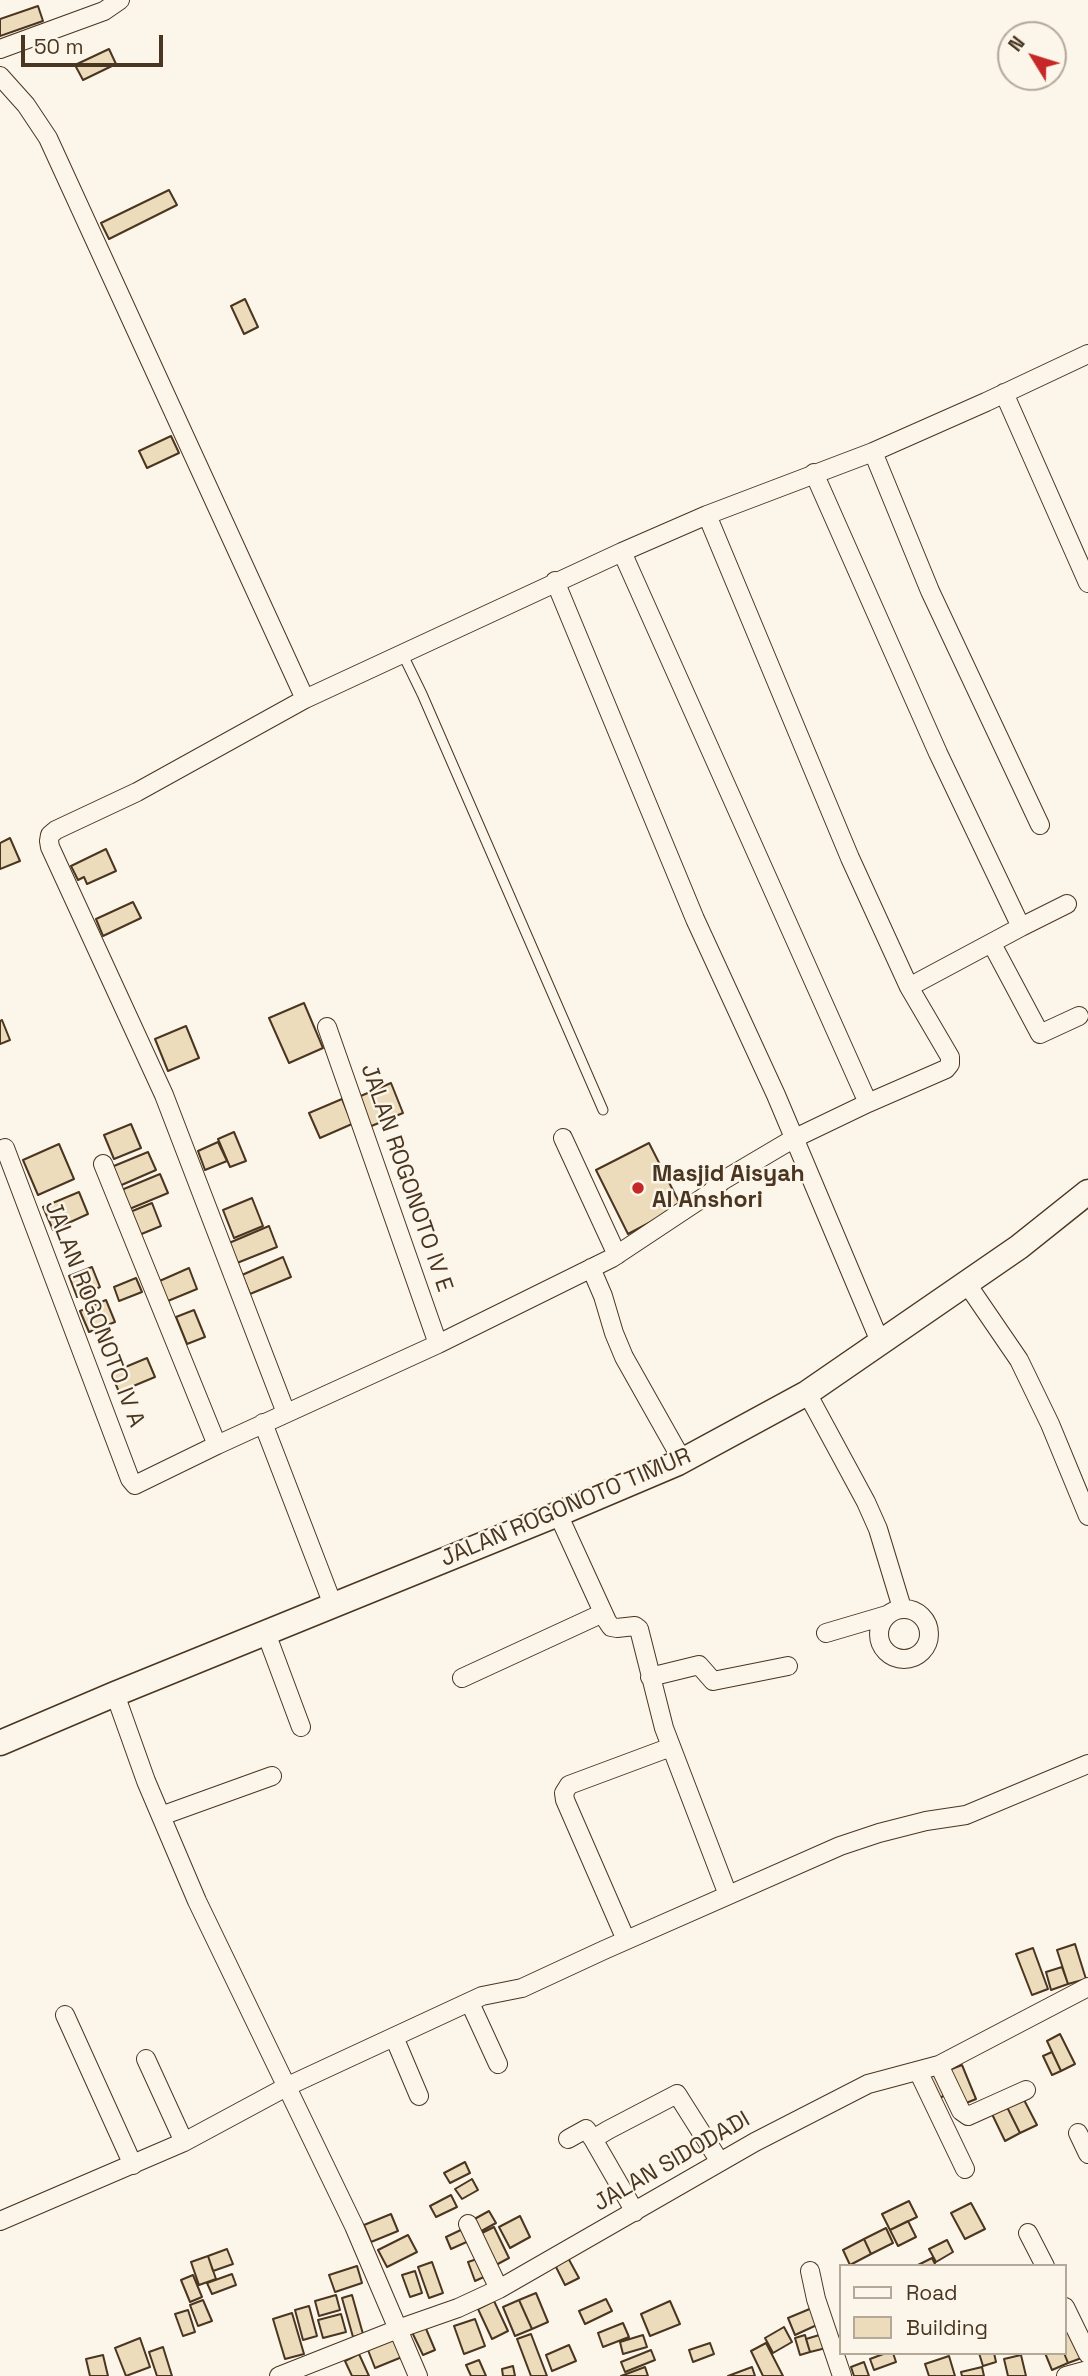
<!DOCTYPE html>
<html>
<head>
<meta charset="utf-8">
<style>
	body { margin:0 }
	#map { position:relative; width:1088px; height:2376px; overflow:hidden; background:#fbf6e9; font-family:"Space Grotesk",sans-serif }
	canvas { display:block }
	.legend { position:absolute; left:839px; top:2264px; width:228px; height:91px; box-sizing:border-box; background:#fbf6e9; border:2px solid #b4a999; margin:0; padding:9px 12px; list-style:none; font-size:21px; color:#4a3520 }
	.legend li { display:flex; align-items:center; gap:14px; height:35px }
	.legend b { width:35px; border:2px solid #b4a999 }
	.north { position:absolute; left:997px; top:21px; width:70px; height:70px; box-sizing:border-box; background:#fbf6e9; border:2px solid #b4a999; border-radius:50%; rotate:308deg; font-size:19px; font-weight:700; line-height:28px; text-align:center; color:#4a3520 }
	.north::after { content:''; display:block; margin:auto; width:24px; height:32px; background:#c62828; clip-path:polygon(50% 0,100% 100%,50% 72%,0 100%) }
	.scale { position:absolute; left:21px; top:35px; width:142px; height:32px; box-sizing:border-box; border:4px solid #4a3520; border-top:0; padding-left:9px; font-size:21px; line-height:24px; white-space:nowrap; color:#4a3520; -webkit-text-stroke:5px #fbf6e9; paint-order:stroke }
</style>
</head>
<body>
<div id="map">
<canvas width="1088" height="2376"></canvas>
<ul class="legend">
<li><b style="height:9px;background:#fbf6e9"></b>Road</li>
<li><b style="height:19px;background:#ecdcbc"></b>Building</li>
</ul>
<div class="north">N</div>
<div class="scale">50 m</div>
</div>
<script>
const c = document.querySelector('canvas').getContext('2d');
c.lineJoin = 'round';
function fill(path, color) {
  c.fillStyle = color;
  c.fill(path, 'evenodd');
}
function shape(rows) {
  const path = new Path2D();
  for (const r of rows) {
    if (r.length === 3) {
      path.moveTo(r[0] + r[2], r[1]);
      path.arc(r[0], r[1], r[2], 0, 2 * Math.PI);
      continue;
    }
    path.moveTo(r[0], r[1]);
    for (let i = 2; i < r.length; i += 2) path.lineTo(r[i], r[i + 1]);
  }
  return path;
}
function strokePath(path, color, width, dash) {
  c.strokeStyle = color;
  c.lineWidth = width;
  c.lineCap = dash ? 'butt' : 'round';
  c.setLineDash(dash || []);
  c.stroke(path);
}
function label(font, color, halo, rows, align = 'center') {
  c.font = font + ' "Space Grotesk",sans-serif';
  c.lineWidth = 5;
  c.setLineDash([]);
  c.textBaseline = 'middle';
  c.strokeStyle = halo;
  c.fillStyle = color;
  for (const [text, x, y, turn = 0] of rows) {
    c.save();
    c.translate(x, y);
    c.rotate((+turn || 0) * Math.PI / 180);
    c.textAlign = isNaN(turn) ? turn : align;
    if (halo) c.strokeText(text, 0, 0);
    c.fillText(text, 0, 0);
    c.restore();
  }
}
const building = shape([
	[38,6,43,21,0,36,0,19,38,6],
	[109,49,116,64,83,80,75,65,109,49],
	[169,190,177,205,109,239,101,223,169,190],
	[245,299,258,327,244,334,231,306,245,299],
	[171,436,179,453,147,468,139,451,171,436],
	[10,838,20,861,0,869,0,843,10,838],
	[106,849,116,871,87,884,84,877,78,880,71,866,106,849],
	[133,902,141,918,103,936,96,919,133,902],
	[304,1003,323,1048,289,1063,269,1018,304,1003],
	[2,1020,10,1040,0,1044,0,1021,2,1020],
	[186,1026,199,1058,168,1071,155,1039,186,1026],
	[391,1083,403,1113,369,1127,356,1098,391,1083],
	[342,1099,352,1124,320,1138,309,1113,342,1099],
	[131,1124,141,1148,114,1159,104,1135,131,1124],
	[234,1132,246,1161,230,1167,218,1139,234,1132],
	[218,1142,227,1161,205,1170,198,1151,218,1142],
	[649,1143,681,1206,628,1234,596,1170,649,1143],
	[59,1144,74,1179,38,1195,23,1160,59,1144],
	[148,1152,156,1170,117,1187,109,1168,148,1152],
	[160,1174,168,1193,127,1210,119,1191,160,1174],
	[79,1192,88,1214,53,1230,43,1207,79,1192],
	[252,1198,263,1226,234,1238,223,1210,252,1198],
	[152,1203,161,1226,139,1235,130,1212,152,1203],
	[269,1226,277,1247,237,1263,229,1243,269,1226],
	[283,1257,291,1277,250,1294,242,1275,283,1257],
	[92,1267,100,1287,77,1297,69,1276,92,1267],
	[189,1268,197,1289,163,1303,155,1283,189,1268],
	[136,1278,142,1292,119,1301,114,1287,136,1278],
	[106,1300,115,1322,89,1332,80,1311,106,1300],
	[194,1310,205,1337,187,1344,176,1317,194,1310],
	[147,1358,155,1377,119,1392,111,1373,147,1358],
	[1075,1944,1086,1979,1068,1984,1057,1950,1075,1944],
	[1033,1948,1048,1989,1032,1995,1016,1954,1033,1948],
	[1062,1967,1068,1984,1051,1990,1046,1972,1062,1967],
	[1060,2034,1075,2064,1061,2071,1047,2041,1060,2034],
	[1052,2052,1061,2071,1052,2075,1043,2056,1052,2052],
	[962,2065,976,2099,959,2106,944,2072,962,2065],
	[939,2069,950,2093,933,2101,923,2077,939,2069],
	[1022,2096,1037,2125,1020,2133,1006,2105,1022,2096],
	[1006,2105,1020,2133,1005,2141,991,2112,1006,2105],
	[465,2162,470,2173,450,2183,444,2173,465,2162],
	[472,2179,478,2190,462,2199,455,2189,472,2179],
	[451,2195,457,2207,436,2217,430,2206,451,2195],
	[909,2201,917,2217,890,2230,882,2214,909,2201],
	[971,2203,985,2229,965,2239,951,2213,971,2203],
	[489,2211,496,2223,476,2234,469,2222,489,2211],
	[391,2214,398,2231,371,2242,364,2225,391,2214],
	[520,2216,530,2237,510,2248,499,2227,520,2216],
	[908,2221,916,2237,898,2246,890,2230,908,2221],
	[494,2227,509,2258,494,2266,478,2235,494,2227],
	[465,2228,471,2240,451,2249,446,2237,465,2228],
	[886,2228,893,2243,871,2254,864,2239,886,2228],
	[408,2235,417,2252,387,2267,378,2250,408,2235],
	[864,2239,871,2254,850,2265,843,2250,864,2239],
	[947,2240,953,2252,936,2262,929,2249,947,2240],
	[227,2249,233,2264,213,2271,208,2256,227,2249],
	[208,2256,216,2279,199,2285,191,2262,208,2256],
	[567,2256,579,2278,565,2285,554,2263,567,2256],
	[480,2258,486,2276,475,2281,468,2262,480,2258],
	[932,2258,936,2266,916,2266,932,2258],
	[432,2262,443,2293,429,2298,418,2267,432,2262],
	[357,2266,362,2283,335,2292,329,2275,357,2266],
	[415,2271,422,2293,410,2297,402,2275,415,2271],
	[232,2274,236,2285,212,2294,207,2283,232,2274],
	[193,2275,202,2297,190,2302,181,2280,193,2275],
	[536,2293,548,2322,532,2329,519,2300,536,2293],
	[336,2295,340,2310,319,2316,315,2301,336,2295],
	[352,2295,363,2334,353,2337,342,2298,352,2295],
	[606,2299,612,2311,585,2324,579,2311,606,2299],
	[203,2300,212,2321,198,2326,190,2305,203,2300],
	[519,2300,532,2329,515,2336,503,2307,519,2300],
	[494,2301,508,2331,492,2339,478,2309,494,2301],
	[670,2301,680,2324,650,2336,641,2314,670,2301],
	[309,2306,317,2336,303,2340,295,2310,309,2306],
	[812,2308,819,2324,795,2335,788,2318,812,2308],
	[188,2310,195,2332,183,2336,175,2314,188,2310],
	[292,2313,304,2354,285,2359,273,2319,292,2313],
	[341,2314,346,2332,323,2338,318,2320,341,2314],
	[475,2319,485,2346,464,2354,454,2326,475,2319],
	[623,2323,629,2337,603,2347,598,2333,623,2323],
	[424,2324,435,2350,423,2355,411,2330,424,2324],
	[784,2327,792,2342,773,2353,765,2338,784,2327],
	[1075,2328,1087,2356,1068,2363,1064,2353,1065,2332,1075,2328],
	[826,2333,830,2347,810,2352,806,2339,826,2333],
	[393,2334,402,2357,375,2368,366,2345,393,2334],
	[531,2334,547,2376,531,2376,517,2339,531,2334],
	[643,2335,647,2347,623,2354,620,2342,643,2335],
	[805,2335,810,2352,800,2355,795,2338,805,2335],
	[140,2338,150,2367,126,2376,115,2348,140,2338],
	[710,2343,714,2354,693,2362,689,2350,710,2343],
	[766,2343,783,2376,763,2376,751,2351,766,2343],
	[569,2345,576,2361,552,2371,546,2355,569,2345],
	[163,2347,172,2376,157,2376,149,2352,163,2347],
	[651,2350,655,2360,625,2372,621,2362,651,2350],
	[886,2353,893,2353,896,2362,874,2370,870,2359,886,2353],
	[979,2353,994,2353,996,2362,983,2366,979,2353],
	[1045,2353,1064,2353,1068,2363,1052,2370,1045,2353],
	[359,2354,369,2376,352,2376,345,2361,359,2354],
	[103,2355,108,2376,90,2376,86,2359,103,2355],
	[1021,2355,1026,2376,1008,2376,1004,2359,1021,2355],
	[949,2356,955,2376,929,2376,925,2364,949,2356],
	[479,2360,486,2376,471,2376,466,2365,479,2360],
	[864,2362,869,2376,854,2376,851,2367,864,2362],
	[513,2366,515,2376,503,2376,502,2369,513,2366],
	[645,2367,648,2376,621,2376,645,2367],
	[752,2367,755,2376,728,2376,752,2367],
	[982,2367,984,2376,962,2376,961,2372,982,2367]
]);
fill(building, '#ecdcbc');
strokePath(building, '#4a3520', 2);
const lane = shape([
	[402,653,422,694,603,1110]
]);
const street = shape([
	[0,49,104,11,120,0],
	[0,76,26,105,48,138,305,699,622,552,868,1103,793,1139,722,1181,710,1193,612,1258,438,1344,217,1445,135,1485,130,1479,5,1148],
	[1004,393,1088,583],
	[873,452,930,591,1040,825],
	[814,473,938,753,1021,927,909,987],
	[707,515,850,858,909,987,950,1057,950,1064,946,1069,868,1103],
	[622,552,707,515,873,452,986,402,1088,354],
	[555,581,695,919,776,1095,881,1344],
	[1021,927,1067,904],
	[992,944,1040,1034,1079,1016],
	[327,1027,438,1344],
	[563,1138,617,1255],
	[103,1164,217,1445],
	[591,1268,603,1296,614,1333,624,1357,682,1460],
	[967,1284,1019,1360,1050,1424,1088,1516],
	[807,1393,866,1502,878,1529,902,1608],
	[286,1413,164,1095,50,847,49,841,50,835,56,830,137,792,305,699],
	[263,1423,333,1605],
	[558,1514,607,1621,611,1627,617,1628,635,1626,639,1629,664,1728,728,1895],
	[904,1634,25],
	[266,1633,301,1727],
	[826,1633,887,1615],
	[650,1677,699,1665,713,1681,788,1666],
	[462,1678,603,1613],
	[115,1694,146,1781,197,1901,354,2226,418,2376],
	[161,1816,272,1776],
	[626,1940,565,1800,564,1793,569,1785,671,1747],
	[470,2003,498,2064],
	[65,2015,133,2165],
	[394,2037,419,2096],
	[146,2059,184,2142],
	[939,2065,961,2111,968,2116,1026,2090],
	[918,2071,965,2169],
	[1078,2133,1088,2154],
	[568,2139,586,2129,593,2139],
	[635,2212,593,2139,608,2130,677,2094,720,2162],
	[0,2221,184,2142,288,2086,482,1996,522,1988,604,1950,840,1846,879,1833,926,1821,966,1815,1088,1764],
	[468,2224,499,2289],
	[1028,2233,1045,2266],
	[810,2271,816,2299,842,2376],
	[1065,2307,1088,2354],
	[279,2376,398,2329,458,2308,499,2289,755,2142,868,2084,939,2065,1088,1987],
	[1066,2376,1088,2370]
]);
const secondary = shape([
	[0,1743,115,1694,558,1514,678,1463,807,1393,1019,1247,1088,1192]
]);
strokePath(lane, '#4a3520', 11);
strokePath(street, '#4a3520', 20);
strokePath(secondary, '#4a3520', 27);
strokePath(lane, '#fbf6e9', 9);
strokePath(street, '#fbf6e9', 18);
strokePath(secondary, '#fbf6e9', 24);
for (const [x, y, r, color] of [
	[638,1188,7,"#c62828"]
]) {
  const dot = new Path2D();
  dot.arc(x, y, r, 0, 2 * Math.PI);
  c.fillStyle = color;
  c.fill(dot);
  strokePath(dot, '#fbf6e9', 2.5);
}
label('bold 23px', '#4a3520', '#fbf6e9', [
	["Masjid Aisyah",652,1175],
	["Al Anshori",652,1201]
], 'left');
label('23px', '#4a3520', '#fbf6e9', [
	["JALAN ROGONOTO IV E",406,1178,71],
	["JALAN ROGONOTO IV A",94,1314,69],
	["JALAN ROGONOTO TIMUR",566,1508,-23],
	["JALAN SIDODADI",672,2162,-30]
]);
</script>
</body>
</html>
